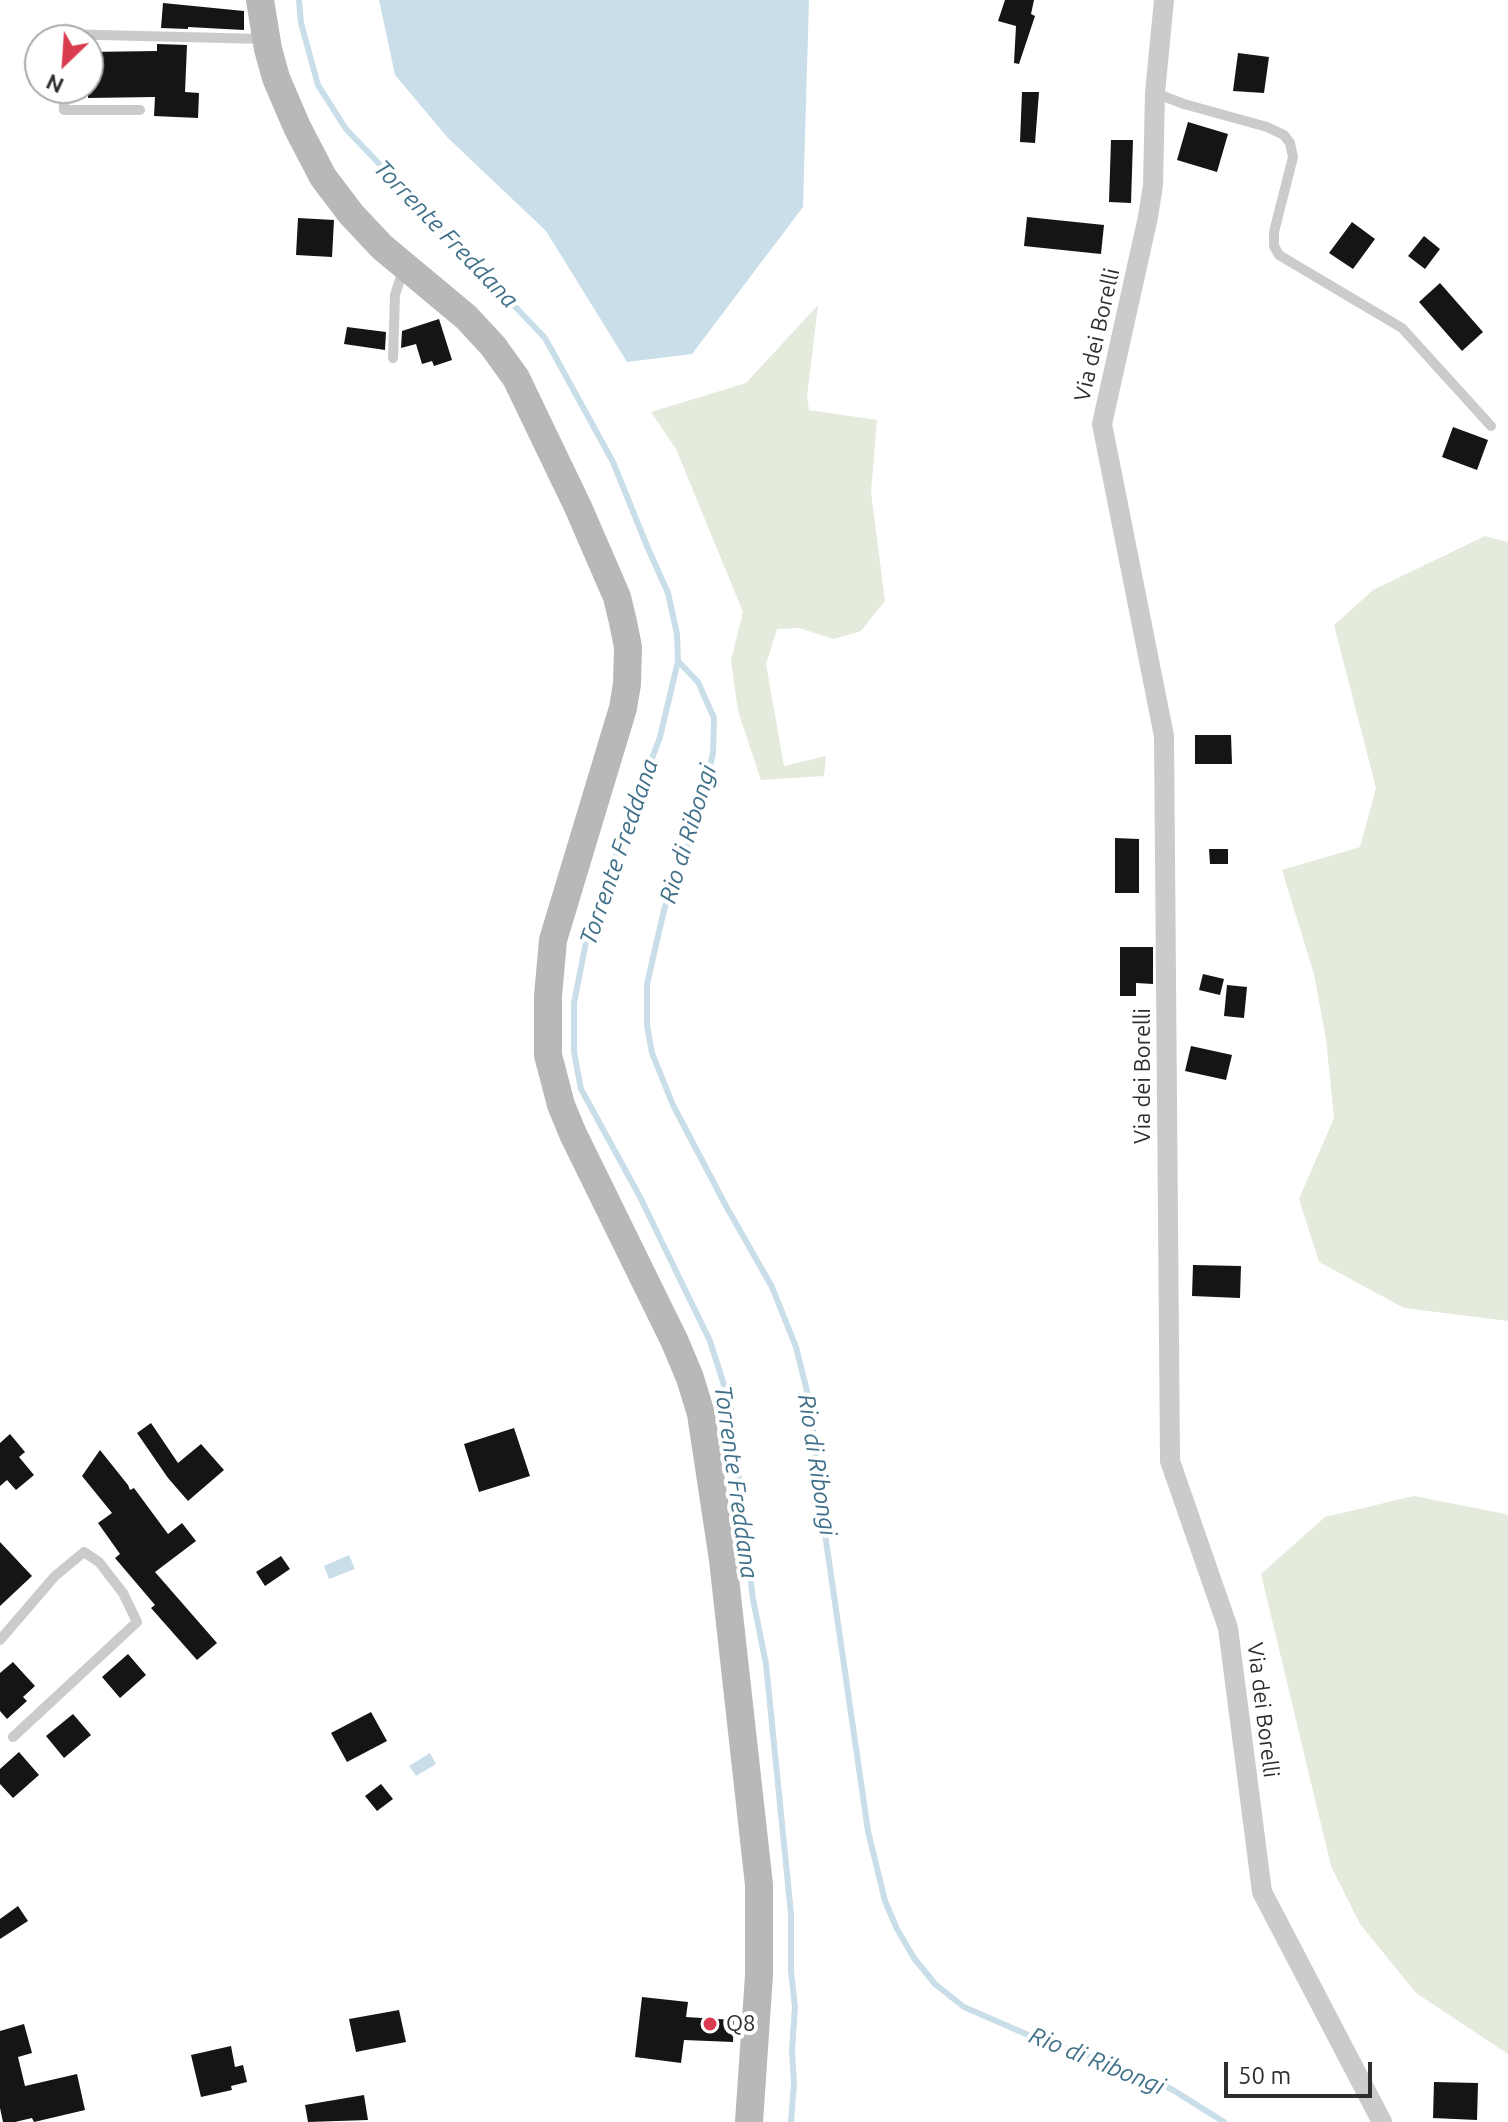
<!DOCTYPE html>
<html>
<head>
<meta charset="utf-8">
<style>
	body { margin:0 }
	#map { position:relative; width:1508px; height:2122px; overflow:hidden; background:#fff; font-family:Ubuntu,sans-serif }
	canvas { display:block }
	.north { position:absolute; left:24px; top:24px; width:80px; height:80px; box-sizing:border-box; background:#fff; border:2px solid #ababab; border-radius:50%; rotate:205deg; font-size:22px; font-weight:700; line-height:32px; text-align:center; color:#2e2e2e }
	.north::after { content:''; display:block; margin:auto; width:28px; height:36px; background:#d93c4e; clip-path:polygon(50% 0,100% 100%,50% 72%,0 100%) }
	.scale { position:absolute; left:1224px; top:2062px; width:148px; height:36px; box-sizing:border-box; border:4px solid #2e2e2e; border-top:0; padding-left:10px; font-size:24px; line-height:28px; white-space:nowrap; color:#2e2e2e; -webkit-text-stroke:6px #fff; paint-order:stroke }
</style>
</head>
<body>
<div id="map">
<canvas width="1508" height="2122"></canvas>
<div class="north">N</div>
<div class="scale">50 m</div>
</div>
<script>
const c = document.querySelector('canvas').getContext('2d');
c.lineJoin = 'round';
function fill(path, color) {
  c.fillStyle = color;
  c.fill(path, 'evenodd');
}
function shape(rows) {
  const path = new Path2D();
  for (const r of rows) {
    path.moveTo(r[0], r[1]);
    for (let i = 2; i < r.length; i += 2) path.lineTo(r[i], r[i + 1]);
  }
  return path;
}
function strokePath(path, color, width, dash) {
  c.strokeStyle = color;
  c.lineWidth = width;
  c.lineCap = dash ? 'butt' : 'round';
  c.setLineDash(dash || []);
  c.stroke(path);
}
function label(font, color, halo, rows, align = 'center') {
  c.font = font + ' Ubuntu,sans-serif';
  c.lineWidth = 8;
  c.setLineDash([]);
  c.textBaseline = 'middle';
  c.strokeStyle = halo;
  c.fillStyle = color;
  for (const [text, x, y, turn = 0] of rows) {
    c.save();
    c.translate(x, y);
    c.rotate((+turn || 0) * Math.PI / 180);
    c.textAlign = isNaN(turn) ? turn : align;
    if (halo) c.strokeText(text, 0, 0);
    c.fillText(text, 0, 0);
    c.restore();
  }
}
fill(shape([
	[818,305,807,397,809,410,877,420,871,492,885,601,861,631,834,639,799,628,777,629,766,664,784,766,826,756,824,776,761,780,738,711,731,660,743,612,676,449,651,412,746,383],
	[1485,536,1508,542,1508,1321,1404,1308,1319,1262,1299,1199,1334,1118,1326,1039,1314,974,1282,870,1360,847,1376,788,1334,625,1373,590],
	[1414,1496,1506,1514,1508,1516,1508,2054,1416,1993,1360,1924,1331,1866,1261,1574,1325,1517]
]), '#e4eadc');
fill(shape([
	[379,0,809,0,803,207,692,354,627,362,546,231,448,138,395,75],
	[349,1555,355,1569,329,1579,324,1566],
	[430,1753,436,1764,416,1776,409,1766]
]), '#cadee9');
strokePath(shape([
	[299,0,301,23,318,85,346,129,545,338,613,462,647,546,668,593,677,634,678,661,660,737,589,927,574,1003,574,1052,581,1089,640,1197,710,1341,730,1404,753,1599,766,1664,791,1914,791,1971,795,2007,792,2050,794,2083,791,2122],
	[678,661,698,682,714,718,713,753,697,820,664,910,647,984,647,1025,652,1053,673,1105,726,1206,772,1287,796,1347,810,1403,821,1506,868,1831,885,1901,897,1929,914,1958,935,1984,964,2007,1042,2041,1130,2070,1152,2079,1173,2090,1224,2122]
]), '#cadee9', 6);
fill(shape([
	[1005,0,1034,0,1031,14,1035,16,1019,64,1014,63,1016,26,998,21],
	[163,3,244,11,244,30,188,27,188,29,161,28],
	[157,44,187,45,185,92,199,93,198,118,154,116,155,97,88,98,88,52,157,51],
	[1238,53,1269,57,1264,93,1233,91],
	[1022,92,1039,92,1035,143,1020,142],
	[1188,122,1228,134,1217,172,1177,160],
	[1111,140,1133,140,1131,203,1109,202],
	[1027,217,1104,225,1101,254,1024,246],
	[298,218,334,220,332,257,296,255],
	[1352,222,1375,239,1353,269,1329,253],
	[1424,236,1440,249,1425,269,1408,256],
	[1440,283,1483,332,1462,351,1419,302],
	[439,319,452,360,434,366,432,361,422,364,416,344,401,348,402,331],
	[347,327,386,332,385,350,344,344],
	[1453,427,1488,440,1477,470,1442,457],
	[1195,735,1231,735,1232,764,1195,764],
	[1115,838,1139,839,1139,893,1115,893],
	[1209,849,1228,849,1228,864,1210,864],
	[1120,947,1153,947,1153,984,1136,983,1136,996,1120,996],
	[1203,974,1224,979,1220,995,1199,990],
	[1227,985,1247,987,1244,1018,1224,1016],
	[1191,1046,1232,1055,1226,1080,1185,1071],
	[1193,1265,1241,1266,1240,1298,1192,1296],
	[151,1423,178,1463,201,1444,224,1470,188,1501,168,1478,137,1433],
	[514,1428,530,1476,479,1492,464,1444],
	[10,1434,25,1452,19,1457,34,1475,16,1490,7,1480,0,1486,0,1443],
	[100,1450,128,1485,130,1490,134,1488,168,1534,182,1523,196,1541,155,1572,217,1643,197,1660,151,1608,155,1605,115,1558,120,1554,98,1523,112,1513,82,1476],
	[0,1542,32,1576,0,1606],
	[281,1556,290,1569,265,1586,256,1572],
	[128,1654,146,1675,120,1698,102,1677],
	[13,1662,35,1686,23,1697,27,1701,7,1719,0,1711,0,1673],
	[371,1712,387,1741,347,1762,331,1733],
	[73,1714,91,1735,64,1758,46,1736],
	[19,1752,39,1775,13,1798,0,1784,0,1769],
	[381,1784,393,1799,377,1811,365,1796],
	[18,1906,28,1921,0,1939,0,1919],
	[642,1997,688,2002,686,2017,734,2020,733,2042,684,2040,681,2063,635,2057],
	[399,2010,406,2042,356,2052,349,2019],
	[24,2024,32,2053,18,2057,25,2086,77,2074,85,2110,34,2122,32,2118,15,2122,3,2122,0,2108,0,2031],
	[231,2046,235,2067,243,2065,247,2082,231,2086,232,2090,201,2097,191,2055],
	[1434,2082,1478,2083,1477,2120,1433,2118],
	[364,2095,368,2120,308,2122,305,2105]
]), '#151515');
strokePath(shape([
	[60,40,60,34,264,39],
	[63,88,64,110,140,110],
	[1155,93,1184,104,1267,127,1284,135,1290,143,1293,157,1274,232,1274,246,1279,255,1402,328,1491,426],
	[393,358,395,295,404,267],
	[0,1640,55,1576,84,1552,99,1562,123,1593,137,1622,13,1737]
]), '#cbcbcb', 10);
strokePath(shape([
	[1164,0,1155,93,1153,185,1148,217,1102,424,1164,736,1170,1461,1228,1628,1262,1892,1382,2122]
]), '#cbcbcb', 20);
strokePath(shape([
	[260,0,268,49,276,78,297,127,323,177,351,214,382,247,466,317,493,346,516,378,578,507,617,597,623,622,628,647,627,684,623,708,553,940,548,996,548,1055,561,1105,573,1134,675,1342,690,1378,701,1414,723,1560,759,1885,759,1975,749,2122]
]), '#b8b8b8', 28);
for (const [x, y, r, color] of [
	[710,2024,8,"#d93c4e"]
]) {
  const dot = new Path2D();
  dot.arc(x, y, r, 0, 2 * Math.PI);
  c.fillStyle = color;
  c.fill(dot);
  strokePath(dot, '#fff', 3);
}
label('22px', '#2e2e2e', '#fff', [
	["Via dei Borelli",1097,335,-77],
	["Via dei Borelli",1143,1076,-90],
	["Via dei Borelli",1263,1710,83]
]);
label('22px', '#2e2e2e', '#fff', [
	["Q8",726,2024]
], 'left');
label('italic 24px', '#41718a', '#fff', [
	["Torrente Freddana",446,234,46],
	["Rio di Ribongi",688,834,-73],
	["Torrente Freddana",619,852,-71],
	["Rio di Ribongi",817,1465,81],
	["Torrente Freddana",736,1482,82],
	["Rio di Ribongi",1097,2061,22]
]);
</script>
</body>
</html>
